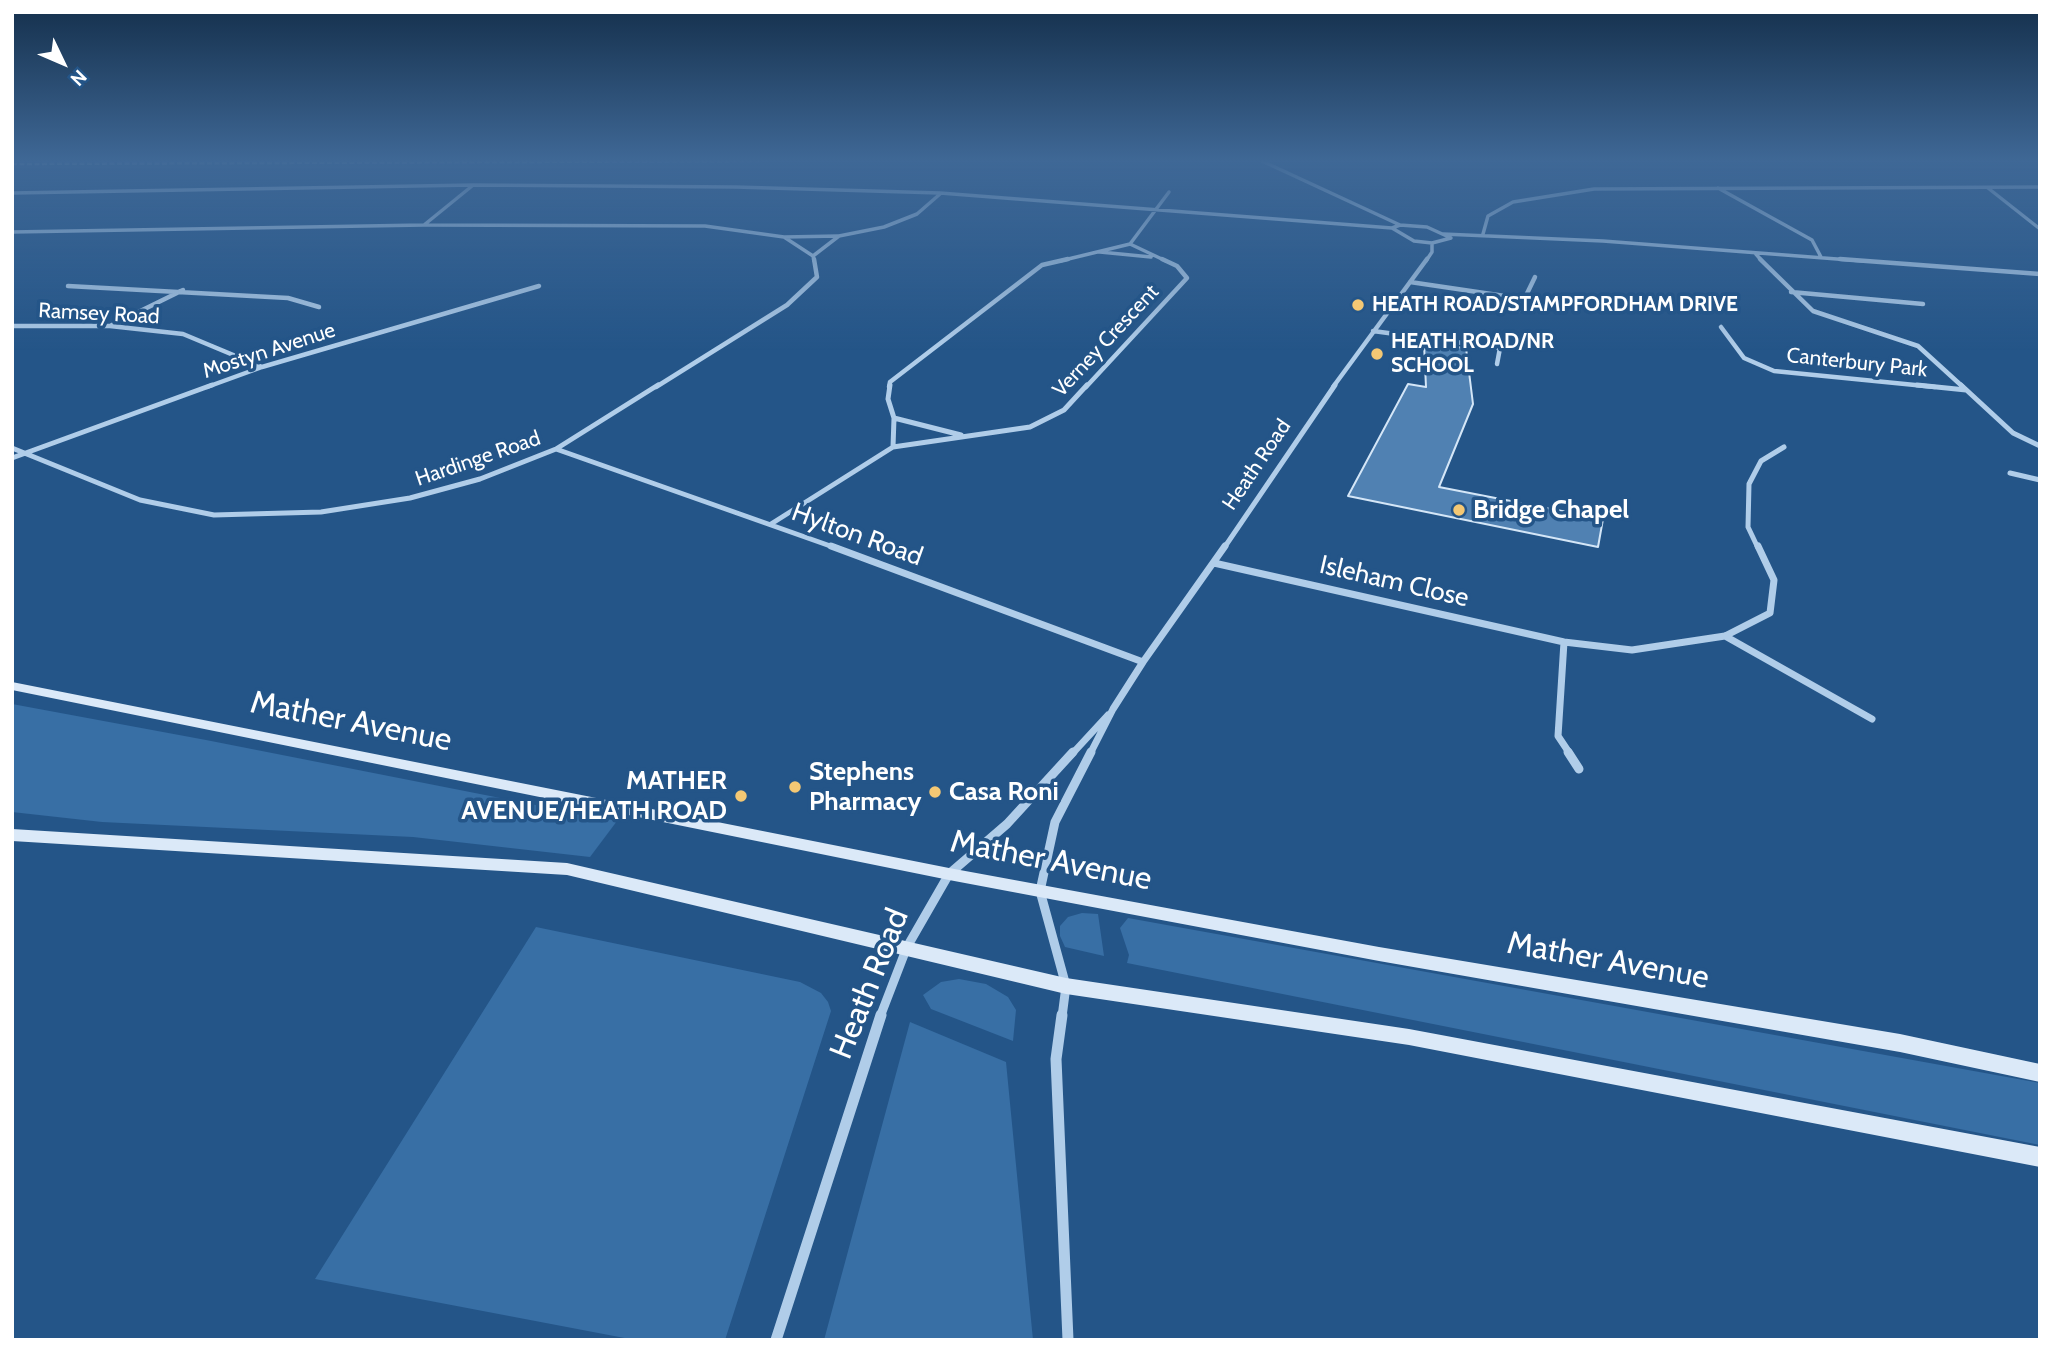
<!DOCTYPE html>
<html>
<head>
<meta charset="utf-8">
<style>
	body { margin:0 }
	#map { position:relative; width:2052px; height:1352px; overflow:hidden; background:#245588; font-family:Cabin,sans-serif }
	canvas { display:block }
	.frame { position:absolute; inset:0; border:14px solid #fff; pointer-events:none }
	.north { position:absolute; left:28px; top:28px; width:70px; height:70px; -webkit-text-stroke:5px #245588; paint-order:stroke; rotate:134deg; font-size:19px; font-weight:700; line-height:28px; text-align:center; color:#fff }
	.north::after { content:''; display:block; margin:auto; width:24px; height:32px; background:#fff; clip-path:polygon(50% 0,100% 100%,50% 72%,0 100%) }
</style>
</head>
<body>
<div id="map">
<canvas width="2052" height="1352"></canvas>
<div class="frame"></div>
<div class="north">N</div>
</div>
<script>
const c = document.querySelector('canvas').getContext('2d');
c.lineJoin = 'round';
function fill(path, color) {
  c.fillStyle = color;
  c.fill(path, 'evenodd');
}
function shape(rows) {
  const path = new Path2D();
  for (const r of rows) {
    path.moveTo(r[0], r[1]);
    for (let i = 2; i < r.length; i += 2) path.lineTo(r[i], r[i + 1]);
  }
  return path;
}
function strokePath(path, color, width, dash) {
  c.strokeStyle = color;
  c.lineWidth = width;
  c.lineCap = dash ? 'butt' : 'round';
  c.setLineDash(dash || []);
  c.stroke(path);
}
function label(font, color, halo, rows, align = 'center') {
  c.font = font + ' Cabin,sans-serif';
  c.lineWidth = 7;
  c.setLineDash([]);
  c.textBaseline = 'middle';
  c.strokeStyle = halo;
  c.fillStyle = color;
  for (const [text, x, y, turn = 0] of rows) {
    c.save();
    c.translate(x, y);
    c.rotate((+turn || 0) * Math.PI / 180);
    c.textAlign = isNaN(turn) ? turn : align;
    if (halo) c.strokeText(text, 0, 0);
    c.fillText(text, 0, 0);
    c.restore();
  }
}
fill(shape([
	[12,704,206,740,617,821,590,857,413,837,102,822,12,812],
	[1082,913,1098,914,1104,956,1065,947,1060,936,1060,926,1068,917],
	[1128,918,2040,1083,2040,1145,1127,963,1129,955,1120,928],
	[536,927,800,982,821,993,828,1002,831,1011,725,1340,635,1340,315,1279],
	[959,979,986,984,1008,997,1016,1010,1013,1041,931,1009,923,995,941,982],
	[910,1022,1006,1062,1033,1340,824,1340]
]), '#386fa5');
const building = shape([
	[1424,344,1466,348,1473,404,1439,487,1603,519,1598,547,1348,496,1408,384,1426,387,1424,344]
]);
fill(building, '#5081b2');
strokePath(building, '#d4e6f7', 2);
strokePath(shape([
	[1262,161,1400,225],
	[1718,188,1812,240,1821,257],
	[1988,188,2040,229],
	[12,193,473,185,736,187,940,193,1392,228],
	[424,225,472,186],
	[1400,225,1427,227,1451,238,1432,243,1414,241,1392,228,1400,225],
	[12,232,424,225,705,226,784,237,813,256],
	[1443,234,1603,241,1863,261],
	[1483,234,1488,216,1513,202,1594,189,2040,187],
	[784,237,838,236],
	[1100,252,1151,257],
	[1755,253,1762,261],
	[814,261,813,256,839,236,884,227,917,214,940,194],
	[1060,261,1130,244],
	[1166,261,1130,244,1169,192],
	[1426,261,1432,252,1432,243]
]), '#b0cde9', 3.5);
strokePath(shape([
	[1760,259,1813,311,1918,346,1963,387],
	[1840,259,2040,274],
	[1410,282,1525,299],
	[68,286,288,298,319,307],
	[1791,292,1923,304],
	[1519,310,1535,277],
	[112,325,183,290],
	[12,326,110,326,183,334,262,367],
	[1721,327,1744,358,1774,371,1935,387],
	[1373,331,1500,348,1497,364],
	[207,387,262,367,539,286],
	[656,387,787,305,817,277,814,259],
	[889,387,890,382,1042,265,1068,259],
	[1086,387,1187,278,1177,266,1162,259],
	[1333,387,1427,259]
]), '#b0cde9', 4.5);
strokePath(shape([
	[890,385,888,399,894,418,893,447],
	[1917,385,1966,390],
	[1961,385,2013,433,2040,446],
	[894,418,961,435],
	[12,448,140,500,214,515,321,512,410,498,480,479,556,449,658,385],
	[556,449,836,548],
	[12,458,212,385],
	[2010,473,2040,480],
	[771,524,893,447,1030,427,1064,410,1087,385],
	[1224,548,1335,385],
	[1758,548,1748,527,1749,484,1761,461,1784,447]
]), '#b0cde9', 5);
strokePath(shape([
	[831,546,1143,662],
	[1214,563,1564,642,1632,650,1725,636,1770,613,1774,580,1758,546],
	[1725,636,1872,719],
	[1564,642,1558,736,1570,754],
	[1072,754,1108,715],
	[1090,754,1113,709,1143,662,1225,546]
]), '#b0cde9', 7);
strokePath(shape([
	[1568,752,1579,769],
	[880,1017,907,947,949,874,1007,824,1073,752],
	[1062,1017,1066,986,1040,891,1055,822,1091,752]
]), '#b0cde9', 9);
strokePath(shape([
	[1062,1015,1056,1059,1068,1340],
	[776,1340,881,1015]
]), '#b0cde9', 11);
fill(shape([
	[12,682,949,868,1379,947,1900,1034,2040,1064,2040,1082,1900,1052,1379,961,949,880,12,690,12,682],
	[12,829,567,863,1066,978,1409,1029,2040,1147,2040,1167,1409,1045,1066,994,567,875,12,841,12,829]
]), '#dbe9f8');
strokePath(shape([
	[12,164,762,161]
]), '#fff', 2.5, [5, 2.5]);
const sky = c.createLinearGradient(0, 0, 0, 350);
sky.addColorStop(0, '#142f4b');
sky.addColorStop(0.46, '#3f6896');
sky.addColorStop(1, '#3f689600');
c.fillStyle = sky;
c.fillRect(0, 0, 2052, 350);
for (const [x, y, r, color] of [
	[1358,305,7,"#f4c874"],
	[1377,354,7,"#f4c874"],
	[1459,510,7,"#f4c874"],
	[795,787,7,"#f4c874"],
	[935,792,7,"#f4c874"],
	[741,796,7,"#f4c874"]
]) {
  const dot = new Path2D();
  dot.arc(x, y, r, 0, 2 * Math.PI);
  c.fillStyle = color;
  c.fill(dot);
  strokePath(dot, '#245588', 2.5);
}
label('bold 21px', '#fff', '#245588', [
	["HEATH ROAD/STAMPFORDHAM DRIVE",1372,305],
	["HEATH ROAD/NR",1391,342],
	["SCHOOL",1391,366]
], 'left');
label('21px', '#fff', '#245588', [
	["Ramsey Road",99,314,3],
	["Verney Crescent",1106,341,-47],
	["Mostyn Avenue",269,351,-18],
	["Canterbury Park",1857,363,6],
	["Hardinge Road",478,459,-19],
	["Heath Road",1257,465,-56]
]);
label('bold 26px', '#fff', '#245588', [
	["Bridge Chapel",1473,510],
	["Stephens",809,772],
	["Pharmacy",809,802],
	["MATHER",727,781,"right"],
	["AVENUE/HEATH ROAD",727,811,"right"],
	["Casa Roni",949,792]
], 'left');
label('26px', '#fff', '#245588', [
	["Hylton Road",857,535,20],
	["Isleham Close",1394,582,13]
]);
label('32px', '#fff', '#245588', [
	["Mather Avenue",351,722,11],
	["Mather Avenue",1051,861,11],
	["Mather Avenue",1608,961,10],
	["Heath Road",870,984,-68]
]);
</script>
</body>
</html>
